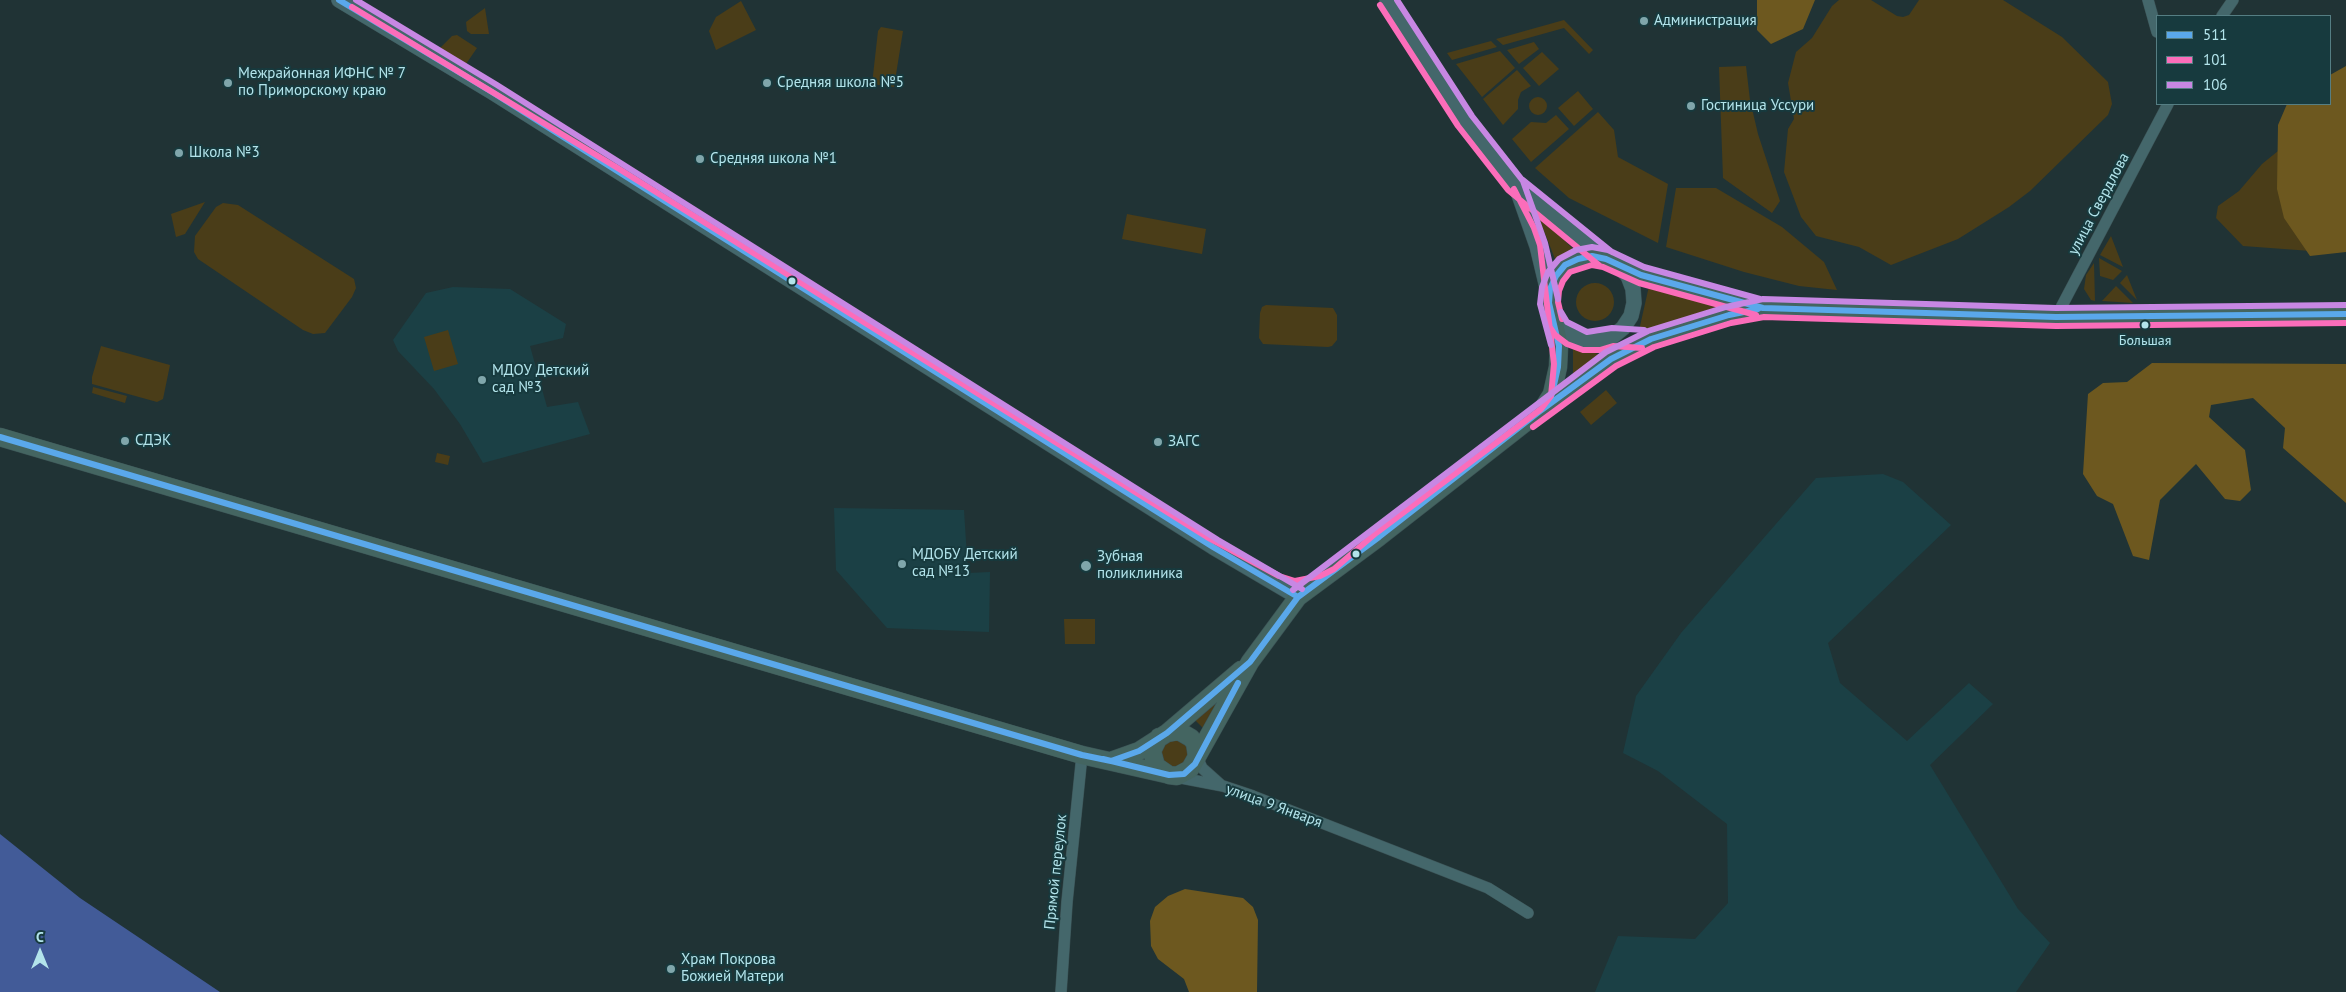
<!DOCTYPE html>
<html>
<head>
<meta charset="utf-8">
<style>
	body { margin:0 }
	#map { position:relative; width:2346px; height:992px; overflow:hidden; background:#203335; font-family:"PT Sans",sans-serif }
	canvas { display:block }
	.legend { position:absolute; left:2156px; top:15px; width:175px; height:90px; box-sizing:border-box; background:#173a3e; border:1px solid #557e83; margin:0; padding:6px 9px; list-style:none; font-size:15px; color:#b3e4eb }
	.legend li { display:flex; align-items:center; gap:10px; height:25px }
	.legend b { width:25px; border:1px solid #557e83 }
	.north { position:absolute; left:15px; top:927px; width:50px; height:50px; -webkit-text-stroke:4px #173a3e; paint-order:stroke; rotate:0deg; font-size:14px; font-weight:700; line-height:20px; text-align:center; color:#b3e4eb }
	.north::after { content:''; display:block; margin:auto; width:18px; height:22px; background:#b3e4eb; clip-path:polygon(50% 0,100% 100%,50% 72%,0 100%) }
</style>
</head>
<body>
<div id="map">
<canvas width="2346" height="992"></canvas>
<ul class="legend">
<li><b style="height:6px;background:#5aa8eb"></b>511</li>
<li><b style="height:6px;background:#fb6dba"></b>101</li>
<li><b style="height:6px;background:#c787e3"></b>106</li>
</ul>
<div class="north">С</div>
</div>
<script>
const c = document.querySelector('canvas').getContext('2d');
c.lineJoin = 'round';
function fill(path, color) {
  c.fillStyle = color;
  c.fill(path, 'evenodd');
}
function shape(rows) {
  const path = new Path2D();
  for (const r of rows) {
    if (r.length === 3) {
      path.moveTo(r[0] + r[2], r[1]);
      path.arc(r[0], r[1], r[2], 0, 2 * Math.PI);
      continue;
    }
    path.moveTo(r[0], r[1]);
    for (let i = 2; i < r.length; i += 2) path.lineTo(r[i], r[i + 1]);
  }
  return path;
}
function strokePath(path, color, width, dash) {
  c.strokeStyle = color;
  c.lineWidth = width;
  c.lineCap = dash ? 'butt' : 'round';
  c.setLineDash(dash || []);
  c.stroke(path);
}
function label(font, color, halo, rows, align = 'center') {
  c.font = font + ' "PT Sans",sans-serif';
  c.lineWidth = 4;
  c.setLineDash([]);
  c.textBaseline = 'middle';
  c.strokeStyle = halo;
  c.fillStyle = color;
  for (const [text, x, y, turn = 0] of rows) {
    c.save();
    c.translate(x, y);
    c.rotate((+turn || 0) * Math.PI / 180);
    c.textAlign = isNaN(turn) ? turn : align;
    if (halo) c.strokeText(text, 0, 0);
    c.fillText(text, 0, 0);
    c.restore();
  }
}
fill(shape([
	[453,287,510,289,566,324,563,338,530,346,547,407,578,402,590,434,483,463,460,424,434,389,398,351,393,340,426,293],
	[1883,474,1903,482,1951,525,1828,643,1840,683,1907,741,1969,683,1993,704,1930,765,2018,909,2050,943,2016,992,1595,992,1618,936,1695,939,1728,903,1727,824,1658,771,1623,753,1636,696,1681,633,1816,478],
	[834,508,964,510,968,573,990,572,989,632,887,628,836,570]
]), '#1b4045');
fill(shape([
	[1839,0,1871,0,1897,16,1903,17,1909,15,1919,0,2003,0,2062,37,2108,82,2112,104,2108,115,2030,191,2009,207,1958,239,1891,265,1859,247,1816,236,1801,217,1784,172,1788,129,1794,119,1788,83,1796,52,1812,38,1832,6],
	[741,1,756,30,716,50,709,31,716,17],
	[485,8,489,34,471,34,467,31,466,22],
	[1564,20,1593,50,1589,54,1564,28,1503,45,1496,39],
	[881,27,903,31,894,87,872,84,878,31],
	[457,35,477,48,466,64,440,48,452,36],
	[1491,41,1497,47,1452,60,1447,53],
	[1534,42,1539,49,1519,64,1507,50],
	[1500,51,1515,68,1482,97,1456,64],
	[1542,52,1559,69,1539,86,1523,68],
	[1746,66,1750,100,1758,134,1780,201,1772,213,1723,178,1719,67],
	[1517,70,1531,86,1521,92,1518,100,1518,109,1503,125,1483,99],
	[1578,91,1593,109,1574,126,1558,108],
	[1538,106,9],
	[2330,104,2346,246,2338,253,2243,246,2216,218,2218,206,2239,191,2262,164,2299,134],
	[1598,112,1614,130,1618,157,1668,184,1658,243,1569,198,1535,168],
	[1556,115,1569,129,1531,162,1512,139,1531,122,1546,123],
	[1676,188,1716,188,1782,227,1824,262,1837,290,1799,286,1744,272,1666,247],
	[205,202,185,234,176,237,171,214],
	[223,203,238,205,354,279,356,288,352,297,325,333,313,334,303,330,198,259,194,252,195,236,216,207],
	[1537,213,1574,250,1555,259],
	[1127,214,1206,229,1202,254,1122,239],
	[2111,236,2123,267,2100,255],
	[2099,258,2122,271,2113,280,2100,276],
	[2094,263,2095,301,2091,300,2084,289,2086,275],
	[2127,275,2137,300,2120,283],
	[1595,302,19],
	[1649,286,1740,309,1638,335],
	[2116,286,2133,303,2102,301],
	[1266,305,1333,308,1337,315,1337,340,1332,346,1328,347,1263,344,1259,338,1260,313,1262,307],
	[448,330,458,364,434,371,424,337],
	[1573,345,1606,357,1573,380],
	[101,346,170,365,163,399,157,402,92,384,92,377],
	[93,387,127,396,125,403,92,393],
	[1606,390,1617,403,1591,425,1580,412],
	[437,453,450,456,448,465,435,462],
	[1064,619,1095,619,1095,644,1065,644],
	[1231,688,1205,730,1194,719],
	[1174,753,14]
]), '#4a3d18');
fill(shape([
	[1757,0,1815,0,1803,29,1771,44,1757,30],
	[2346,66,2346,252,2310,256,2284,218,2277,189,2278,125,2287,104,2330,104,2330,75],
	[2152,363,2346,364,2346,503,2283,448,2285,428,2253,398,2211,405,2209,417,2245,450,2251,490,2240,501,2225,499,2196,464,2160,500,2149,560,2133,556,2113,504,2097,496,2083,474,2088,394,2103,383,2127,382],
	[1185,889,1243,898,1253,907,1258,920,1257,992,1189,992,1184,979,1158,959,1151,946,1150,921,1155,907,1168,896]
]), '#6d581f');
fill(shape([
	[0,834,80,898,220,992,0,992]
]), '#425b98');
const street = shape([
	[2148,0,2157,32],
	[2222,16,2233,0],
	[2056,317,2168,104],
	[1197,757,1202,768,1221,785],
	[1176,777,1223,786,1253,796,1488,888,1528,913],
	[1061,992,1067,902,1082,755]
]);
const secondary = shape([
	[339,0,492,92,1213,547,1298,597],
	[1387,0,1465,121,1515,185,1606,259],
	[1517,189,1537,246,1549,296],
	[1553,316,1560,328,1571,336,1585,341,1599,341,1612,337,1623,328,1631,316,1634,303,1633,289,1628,276,1618,265]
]);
const primary = shape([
	[1545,405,1552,394,1558,367,1559,346,1549,303,1550,289,1556,276,1565,265,1578,259,1592,256,1606,259,1641,275,1758,307],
	[0,437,1082,755,1166,774],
	[1167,733,1179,731,1191,738,1195,743,1197,757],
	[1159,737,1152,751,1156,766,1169,775,1177,776,1190,769,1250,662,1298,597,1379,537,1544,408,1611,359,1651,339,1729,315,1763,308,2056,317,2346,314],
	[1111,761,1139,751,1167,733,1241,670]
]);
strokePath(street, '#3b5255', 12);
strokePath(secondary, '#3b5255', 16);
strokePath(primary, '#3b5255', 19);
strokePath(street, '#44676b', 11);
strokePath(secondary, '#44676b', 15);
strokePath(primary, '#446561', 18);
strokePath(shape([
	[339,0,492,92,1213,547,1298,597],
	[1540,411,1611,359,1651,339,1729,315,1758,309],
	[0,437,1082,755,1111,761,1139,751,1167,733,1250,662,1298,597,1379,537,1544,408,1552,394,1558,367,1559,346,1549,303,1550,289,1556,276,1565,265,1578,259,1592,256,1606,259,1641,275,1763,308,2056,317,2346,314],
	[1103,759,1169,775,1184,774,1195,764,1238,683]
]), '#5aa8eb', 6);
strokePath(shape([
	[1380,5,1458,126,1508,190,1600,266],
	[352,7,616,167,1207,537,1279,576,1295,581,1320,576,1334,569,1376,533,1541,409,1551,396,1554,364,1540,245,1534,228,1514,189],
	[1562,319,1558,302,1559,291,1563,281,1570,272,1592,265,1603,267,1639,283,1756,315],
	[1545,320,1555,335,1567,344,1583,350,1600,350,1613,346,1642,348],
	[1533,427,1616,366,1654,347,1731,323,1764,317,2056,326,2346,323]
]), '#fb6dba', 6);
strokePath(shape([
	[356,0,497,85,1218,540,1302,589],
	[1397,0,1472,116,1523,181,1545,243,1558,299],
	[1523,180,1612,252],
	[1561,312,1567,322,1587,332,1612,328,1644,330],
	[1551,345,1540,304,1542,287,1548,272,1559,259,1576,250,1592,247,1608,250,1644,267,1760,299],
	[1293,590,1606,352,1648,331,1726,307,1763,299,2056,308,2346,305]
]), '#c787e3', 6);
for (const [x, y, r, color] of [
	[1644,21,5,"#80a6ab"],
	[228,83,5,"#80a6ab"],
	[767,83,5,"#80a6ab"],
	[1691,106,5,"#80a6ab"],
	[179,153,5,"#80a6ab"],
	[700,159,5,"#80a6ab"],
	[792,281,4.5,"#b3e4eb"],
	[2145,325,4.5,"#b3e4eb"],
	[482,380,5,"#80a6ab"],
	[125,441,5,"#80a6ab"],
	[1158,442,5,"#80a6ab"],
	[1356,554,4.5,"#b3e4eb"],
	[902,564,5,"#80a6ab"],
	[1086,566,6,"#80a6ab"],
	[671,969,5,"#80a6ab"]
]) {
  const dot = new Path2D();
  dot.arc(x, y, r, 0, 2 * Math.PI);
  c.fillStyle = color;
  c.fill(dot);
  strokePath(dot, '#173a3e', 2);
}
label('14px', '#b3e4eb', '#173a3e', [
	["Большая",2145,341]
]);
label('15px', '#b3e4eb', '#173a3e', [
	["Администрация",1654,21],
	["Межрайонная ИФНС № 7",238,74],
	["по Приморскому краю",238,91],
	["Средняя школа №5",777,83],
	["Гостиница Уссури",1701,106],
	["Школа №3",189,153],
	["Средняя школа №1",710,159],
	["МДОУ Детский",492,371],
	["сад №3",492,388],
	["СДЭК",135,441],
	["ЗАГС",1168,442],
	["МДОБУ Детский",912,555],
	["сад №13",912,572],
	["Зубная",1097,557],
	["поликлиника",1097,574],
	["Храм Покрова",681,960],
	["Божией Матери",681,977]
], 'left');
label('15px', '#b3e4eb', '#173a3e', [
	["улица Свердлова",2099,204,-62],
	["улица 9 Января",1274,806,20],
	["Прямой переулок",1056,872,-84]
]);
</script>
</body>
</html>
